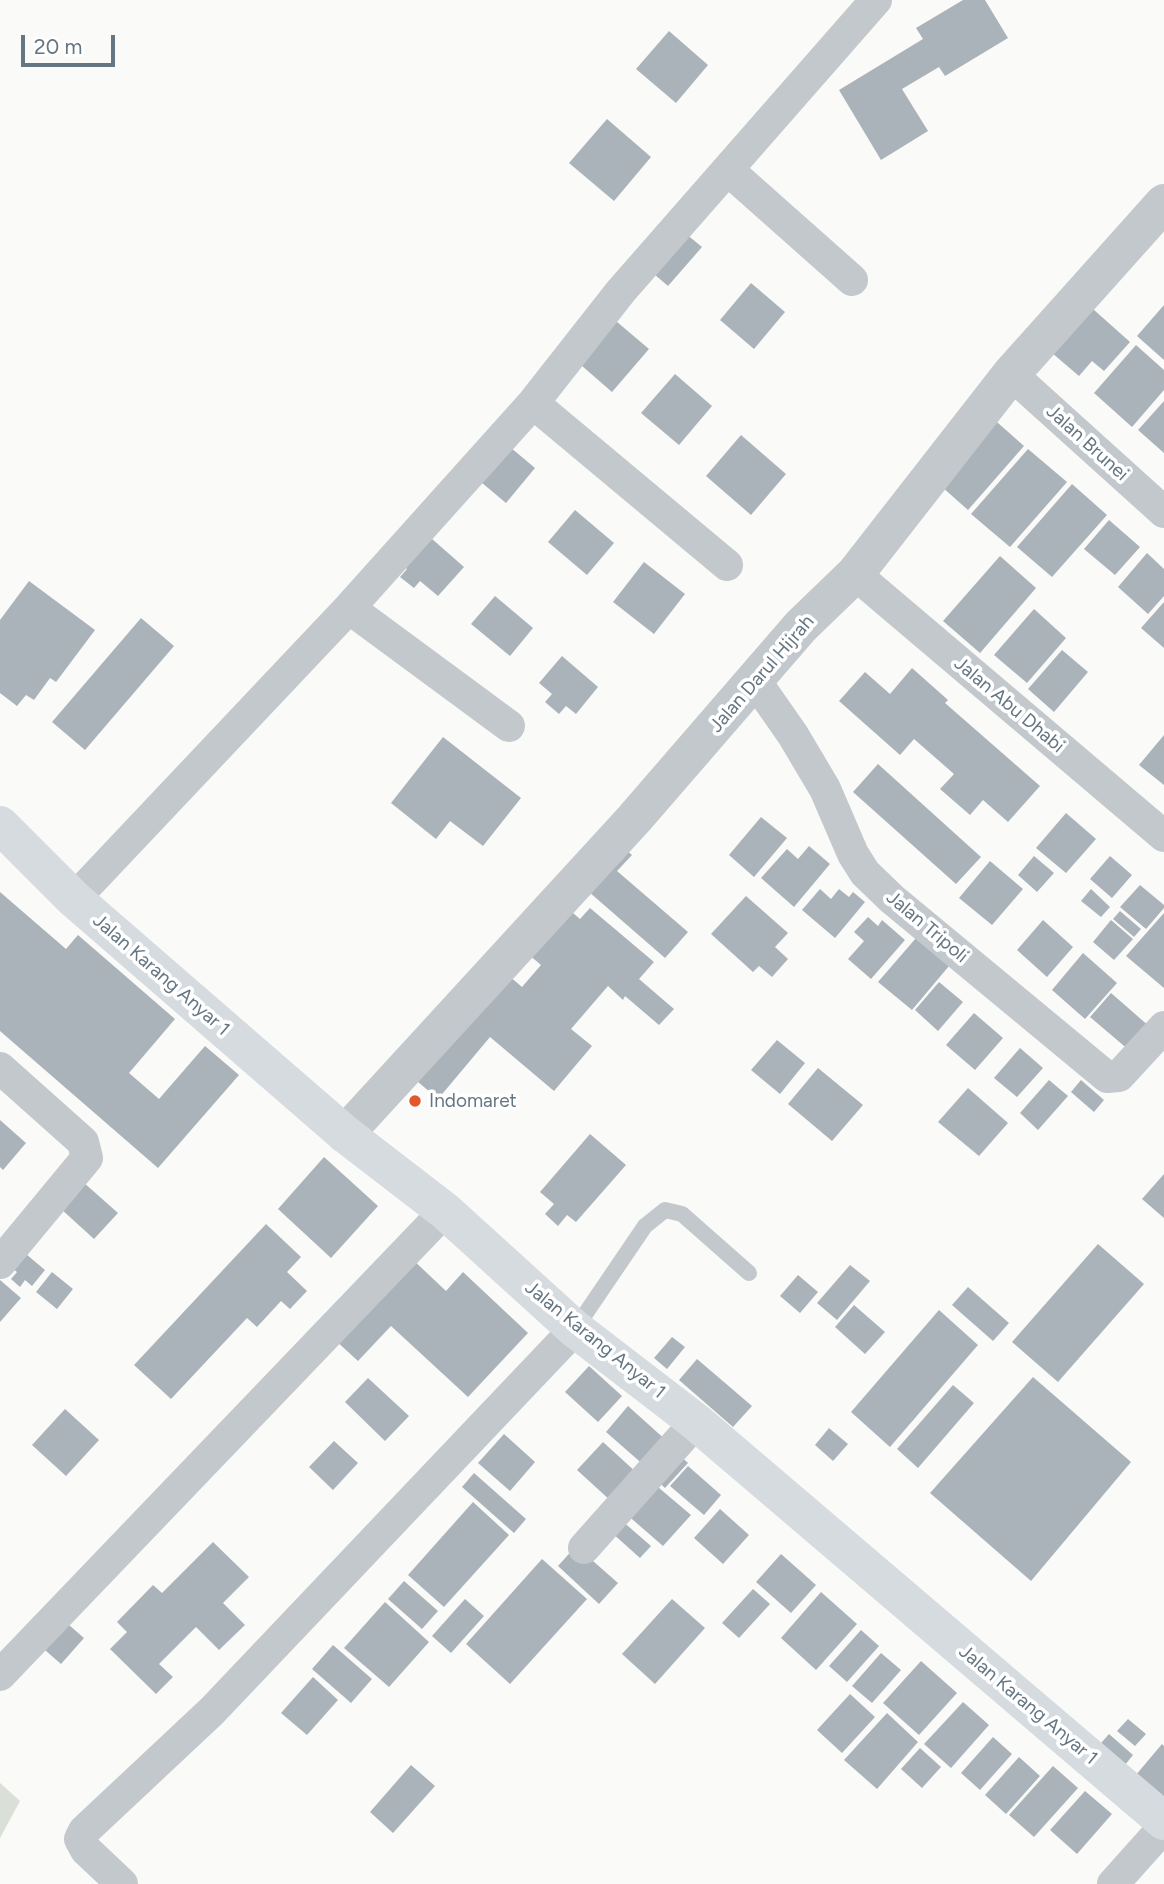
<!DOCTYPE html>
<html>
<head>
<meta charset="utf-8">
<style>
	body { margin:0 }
	#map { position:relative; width:1164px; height:1884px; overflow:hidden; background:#fafaf8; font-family:Figtree,sans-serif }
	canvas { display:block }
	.scale { position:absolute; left:21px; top:35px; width:94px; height:32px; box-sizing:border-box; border:4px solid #657683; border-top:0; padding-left:9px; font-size:21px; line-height:24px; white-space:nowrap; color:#657683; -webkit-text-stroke:5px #fff; paint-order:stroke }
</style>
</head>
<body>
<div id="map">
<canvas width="1164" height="1884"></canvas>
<div class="scale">20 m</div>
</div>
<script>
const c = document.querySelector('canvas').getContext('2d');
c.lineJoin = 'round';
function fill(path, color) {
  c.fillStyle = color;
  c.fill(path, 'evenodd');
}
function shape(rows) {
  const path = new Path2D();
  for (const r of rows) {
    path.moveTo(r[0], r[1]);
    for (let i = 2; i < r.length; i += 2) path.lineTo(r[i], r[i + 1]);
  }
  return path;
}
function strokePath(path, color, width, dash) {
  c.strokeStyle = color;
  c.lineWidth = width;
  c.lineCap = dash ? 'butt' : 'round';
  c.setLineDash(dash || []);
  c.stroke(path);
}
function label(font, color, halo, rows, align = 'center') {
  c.font = font + ' Figtree,sans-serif';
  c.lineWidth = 7;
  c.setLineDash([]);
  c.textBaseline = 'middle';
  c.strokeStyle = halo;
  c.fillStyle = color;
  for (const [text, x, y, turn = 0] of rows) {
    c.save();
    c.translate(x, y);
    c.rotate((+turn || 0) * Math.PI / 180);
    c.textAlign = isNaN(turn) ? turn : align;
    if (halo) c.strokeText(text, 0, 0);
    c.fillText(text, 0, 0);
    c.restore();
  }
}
fill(shape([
	[0,1783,20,1801,0,1838]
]), '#dadfd7');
fill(shape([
	[963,0,985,0,1008,38,945,76,939,67,902,89,928,131,881,160,839,90,923,39,916,28],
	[669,31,708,65,676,103,636,69],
	[607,119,651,157,614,201,569,163],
	[680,229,702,247,668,286,647,268],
	[751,283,785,312,754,349,720,320],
	[1084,301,1130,342,1104,371,1092,361,1079,376,1045,347],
	[1164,305,1164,360,1137,336],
	[610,316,649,349,612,392,574,359],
	[1136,345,1164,370,1164,390,1132,427,1094,393],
	[675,374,712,406,679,445,641,413],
	[1164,401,1164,453,1138,430],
	[989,415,1024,446,968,510,933,479],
	[741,435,786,474,751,515,706,476],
	[504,442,535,468,506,503,475,477],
	[1028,449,1067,482,1010,547,971,514],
	[1072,484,1107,515,1052,577,1017,547],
	[575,510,614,543,587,575,548,542],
	[1109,520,1140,547,1115,575,1084,549],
	[423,531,464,567,438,596,420,581,414,588,400,577,407,569,397,561],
	[1147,553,1164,569,1164,596,1148,614,1118,587],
	[1000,556,1036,588,980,653,943,621],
	[644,562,685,594,654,634,613,602],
	[29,581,95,630,56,682,50,678,34,700,26,695,17,706,0,693,0,620],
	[495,596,533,628,510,656,471,624],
	[1164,602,1164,648,1141,628],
	[1034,609,1066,638,1027,683,994,655],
	[141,618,174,646,85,750,52,722],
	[1062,650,1088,672,1054,712,1028,689],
	[562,656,598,687,576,714,566,706,559,714,545,702,552,694,539,683],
	[912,668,948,700,945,703,1040,786,1008,822,983,800,970,815,940,789,954,774,914,739,900,755,839,701,865,672,890,694],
	[1164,735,1164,785,1139,765],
	[443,737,521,798,483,846,450,821,436,839,391,803],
	[878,764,981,857,956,884,853,792],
	[1066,813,1096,839,1066,873,1036,848],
	[761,817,787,838,754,877,729,855],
	[618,843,632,855,617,871,688,932,665,958,581,885],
	[809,846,830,864,794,907,761,878,787,849,798,859],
	[1034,856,1054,873,1037,892,1018,875],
	[1110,856,1132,875,1112,898,1090,879],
	[990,861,1023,889,992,925,959,898],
	[1140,885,1164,905,1164,908,1146,929,1120,907],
	[820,889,831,899,839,889,849,897,853,892,865,902,835,938,802,910],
	[1091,889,1110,907,1101,917,1081,901],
	[0,892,66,949,78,935,175,1019,129,1073,159,1099,205,1046,239,1075,158,1168,0,1031],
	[746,896,788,933,775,947,788,959,772,977,759,966,753,972,711,934],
	[560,902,580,919,590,908,654,962,639,979,674,1009,659,1025,625,996,623,1000,608,986,571,1029,592,1046,554,1091,490,1037,438,1099,410,1075,501,969,522,987,541,965,521,948],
	[1120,911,1141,929,1134,937,1113,919],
	[1164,913,1164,988,1126,956],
	[868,917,878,926,882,920,905,940,871,979,848,959,864,941,854,932],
	[1043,920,1073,947,1047,977,1017,950],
	[1111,920,1133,939,1114,960,1093,942],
	[916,938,949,966,912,1010,878,982],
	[1083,953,1117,983,1085,1019,1052,990],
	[939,982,963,1002,938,1031,915,1010],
	[1111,993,1150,1027,1130,1051,1090,1017],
	[974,1013,1003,1038,975,1070,946,1045],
	[777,1040,805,1063,780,1094,751,1070],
	[1020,1048,1043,1068,1017,1097,994,1078],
	[818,1068,863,1105,832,1141,788,1104],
	[1049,1080,1068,1096,1038,1130,1020,1113],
	[1081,1080,1104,1100,1094,1112,1071,1092],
	[968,1088,1008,1123,979,1156,938,1122],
	[0,1120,26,1143,3,1170,0,1167],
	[590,1134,626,1165,576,1222,567,1215,558,1226,545,1214,554,1204,540,1192],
	[324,1157,378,1206,331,1258,278,1209],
	[1164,1174,1164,1218,1142,1199],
	[83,1182,118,1213,94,1239,60,1208],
	[266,1224,301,1257,287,1272,307,1291,290,1309,281,1301,257,1327,247,1318,171,1399,134,1365],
	[1098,1244,1144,1284,1058,1382,1012,1342],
	[20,1249,45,1270,32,1286,25,1280,20,1287,11,1279,17,1272,6,1264],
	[410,1257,446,1291,463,1272,528,1333,468,1397,391,1326,358,1361,334,1339],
	[850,1265,870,1281,837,1320,817,1303],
	[52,1272,73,1289,57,1309,36,1292],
	[798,1275,818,1292,800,1313,780,1296],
	[0,1280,21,1298,0,1322],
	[968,1287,1009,1323,993,1341,952,1305],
	[854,1305,885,1332,865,1354,835,1327],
	[939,1310,978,1345,890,1447,851,1412],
	[672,1337,685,1347,667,1369,654,1358],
	[697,1359,752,1406,733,1427,679,1380],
	[589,1366,622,1396,598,1422,565,1392],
	[1033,1377,1131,1462,1031,1581,930,1493],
	[368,1378,409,1416,385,1441,345,1402],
	[953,1385,974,1403,918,1468,897,1449],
	[628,1406,668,1442,646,1467,606,1432],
	[65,1409,99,1440,66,1476,32,1445],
	[829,1428,848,1444,833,1461,815,1445],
	[504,1434,535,1462,510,1491,478,1463],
	[334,1441,358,1463,333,1490,309,1467],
	[603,1442,637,1473,611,1501,577,1470],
	[676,1452,688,1463,665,1488,653,1477],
	[688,1466,721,1495,704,1515,670,1486],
	[474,1473,526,1519,514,1533,462,1487],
	[652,1482,691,1515,663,1546,625,1513],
	[473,1502,509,1535,444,1607,408,1575],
	[720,1509,749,1535,723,1564,694,1538],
	[621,1520,651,1546,640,1558,611,1532],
	[213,1542,249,1577,223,1603,245,1625,219,1650,196,1627,159,1664,173,1677,156,1694,110,1649,127,1632,117,1622,153,1585,162,1593],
	[576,1546,618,1583,599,1604,558,1566],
	[781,1554,816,1585,791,1613,756,1582],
	[542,1559,587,1599,510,1684,466,1644],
	[404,1581,438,1611,422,1629,388,1599],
	[753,1589,770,1604,739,1638,722,1623],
	[821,1592,857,1624,816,1670,781,1638],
	[465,1599,484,1616,451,1653,432,1636],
	[672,1599,705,1628,655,1684,622,1654],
	[385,1602,429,1642,389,1687,344,1648],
	[61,1618,84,1638,61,1664,38,1644],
	[861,1630,879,1646,847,1682,829,1666],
	[333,1645,372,1679,351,1703,312,1669],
	[881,1653,901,1670,872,1703,852,1686],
	[921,1661,957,1693,919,1735,883,1703],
	[313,1677,338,1700,307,1735,281,1713],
	[850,1694,875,1717,842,1753,817,1730],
	[963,1702,989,1725,951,1768,924,1744],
	[887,1713,918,1742,877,1789,844,1760],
	[1128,1719,1146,1734,1135,1746,1117,1731],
	[1109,1734,1133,1755,1120,1771,1095,1750],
	[993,1737,1012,1754,980,1790,961,1773],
	[1162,1744,1164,1746,1164,1811,1130,1782],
	[920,1748,941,1767,922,1788,901,1769],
	[1019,1757,1040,1776,1006,1814,985,1795],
	[411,1765,435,1786,393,1833,370,1812],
	[1053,1766,1078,1788,1034,1837,1009,1815],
	[1085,1791,1112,1814,1077,1854,1050,1830]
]), '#aab3b9');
strokePath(shape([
	[575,1329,645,1226,665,1210,682,1214,749,1273]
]), '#c3c8cc', 16);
strokePath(shape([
	[728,170,852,280],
	[1011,374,1164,512],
	[533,403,727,565],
	[855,574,1164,836],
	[349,608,509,726],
	[756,682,793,735,825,789,853,854,865,873,892,899,1107,1077,1119,1076,1164,1027],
	[74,899,349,608,533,403,621,291,876,0],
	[0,1068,83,1142,87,1158,0,1263],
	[584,1548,696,1422],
	[0,1675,445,1211],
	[122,1884,86,1850,80,1839,84,1831,212,1711,575,1329],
	[1113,1884,1164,1827]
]), '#c3c8cc', 32);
strokePath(shape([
	[345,1134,634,819,801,626,855,574,1011,374,1164,203]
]), '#c3c8cc', 38);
strokePath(shape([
	[0,825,74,899,345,1134,445,1211,575,1329,696,1422,1164,1821]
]), '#d6dbdf', 38);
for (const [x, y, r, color] of [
	[415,1101,7,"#e4572e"]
]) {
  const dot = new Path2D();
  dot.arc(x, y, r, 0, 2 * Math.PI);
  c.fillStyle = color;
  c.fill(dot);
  strokePath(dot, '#fff', 2.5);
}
label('19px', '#657683', '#fff', [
	["Jalan Brunei",1087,443,42],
	["Jalan Darul Hijrah",762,674,-49],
	["Jalan Abu Dhabi",1009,705,40],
	["Jalan Tripoli",927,927,40],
	["Jalan Karang Anyar 1",161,975,41],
	["Jalan Karang Anyar 1",595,1340,39],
	["Jalan Karang Anyar 1",1028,1705,40]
]);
label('19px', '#657683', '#fff', [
	["Indomaret",429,1101]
], 'left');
</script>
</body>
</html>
